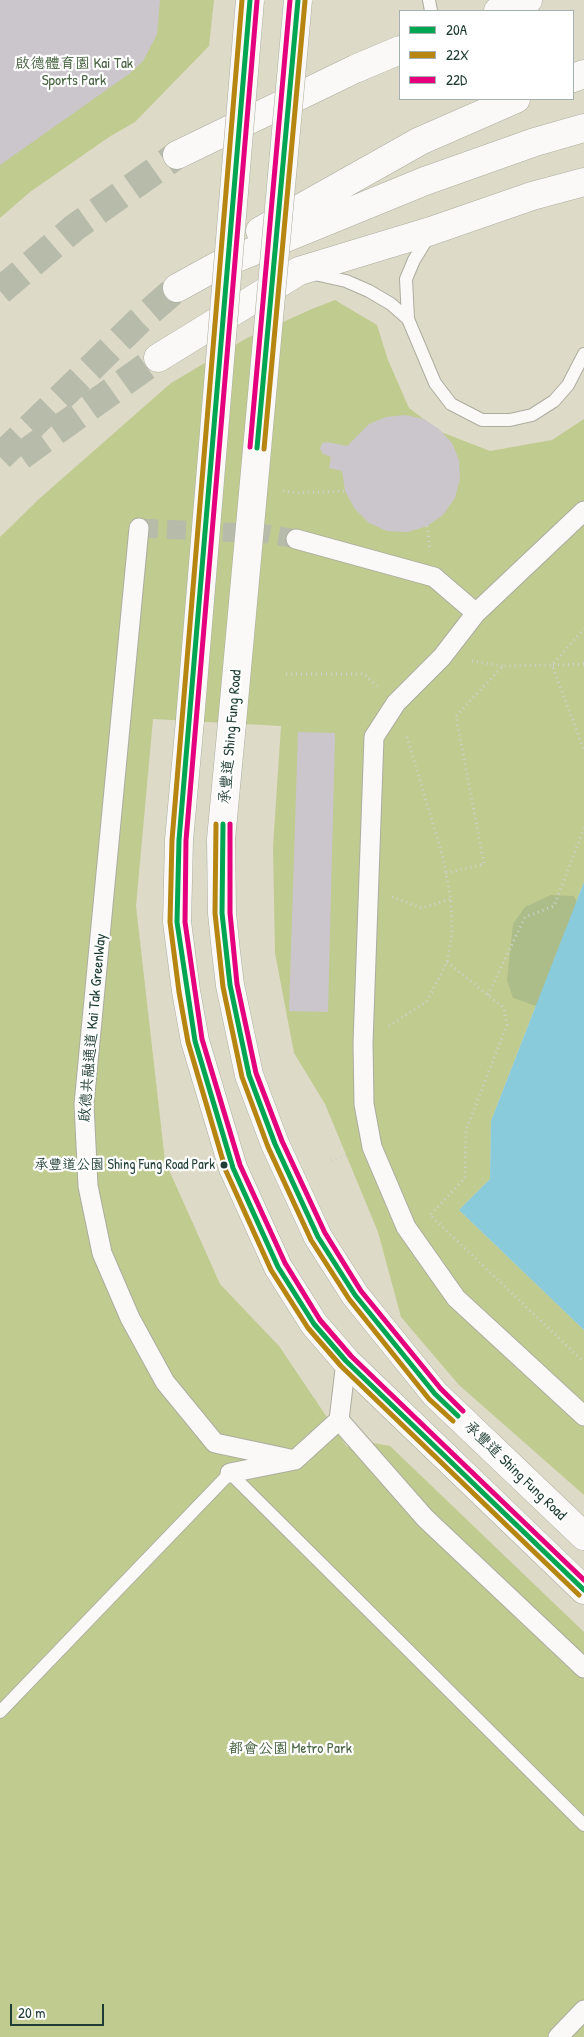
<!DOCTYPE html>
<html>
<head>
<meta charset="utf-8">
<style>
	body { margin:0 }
	#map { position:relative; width:584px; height:2037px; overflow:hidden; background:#dddac7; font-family:"Patrick Hand",sans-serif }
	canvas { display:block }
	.legend { position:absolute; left:399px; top:10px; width:175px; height:90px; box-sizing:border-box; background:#fff; border:1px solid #a5b1ae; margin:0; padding:6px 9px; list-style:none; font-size:15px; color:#1f3d34 }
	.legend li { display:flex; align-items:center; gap:10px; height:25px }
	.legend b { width:25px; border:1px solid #a5b1ae }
	.scale { position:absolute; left:10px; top:2004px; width:94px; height:22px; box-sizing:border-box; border:2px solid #1f3d34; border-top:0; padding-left:6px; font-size:15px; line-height:18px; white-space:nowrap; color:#1f3d34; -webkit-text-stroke:4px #fff; paint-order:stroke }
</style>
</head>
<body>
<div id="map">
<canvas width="584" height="2037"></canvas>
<ul class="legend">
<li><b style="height:6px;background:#00a651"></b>20A</li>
<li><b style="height:6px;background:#b68610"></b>22X</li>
<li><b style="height:6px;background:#e5007d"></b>22D</li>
</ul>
<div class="scale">20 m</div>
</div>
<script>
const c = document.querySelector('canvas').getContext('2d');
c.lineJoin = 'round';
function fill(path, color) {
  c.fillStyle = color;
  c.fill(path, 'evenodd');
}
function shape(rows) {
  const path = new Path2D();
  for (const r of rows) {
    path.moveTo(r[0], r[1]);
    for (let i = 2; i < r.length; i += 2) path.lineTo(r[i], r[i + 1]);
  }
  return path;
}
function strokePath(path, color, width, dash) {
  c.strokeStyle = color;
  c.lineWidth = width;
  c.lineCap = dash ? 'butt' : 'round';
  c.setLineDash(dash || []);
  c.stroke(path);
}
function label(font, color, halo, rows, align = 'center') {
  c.font = font + ' "Patrick Hand","LXGW WenKai TC",sans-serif';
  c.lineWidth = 4.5;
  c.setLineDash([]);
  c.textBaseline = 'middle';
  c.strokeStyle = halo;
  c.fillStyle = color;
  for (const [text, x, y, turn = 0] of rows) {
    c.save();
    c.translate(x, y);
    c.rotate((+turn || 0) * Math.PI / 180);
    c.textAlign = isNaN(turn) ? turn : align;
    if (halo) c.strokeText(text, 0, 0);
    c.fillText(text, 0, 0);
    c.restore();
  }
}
fill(shape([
	[0,0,214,0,209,46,135,122,109,137,30,192,0,218],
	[335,300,377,325,388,360,409,408,441,432,490,451,552,440,584,419,584,882,491,1121,490,1179,459,1210,584,1330,584,1495,459,1385,401,1317,378,1232,325,1104,294,1053,275,953,273,847,281,726,153,719,136,906,165,1161,220,1284,279,1346,347,1447,358,1440,390,1446,584,1632,584,2037,0,2037,0,537,39,499,171,383,247,338,312,309]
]), '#c0cb90');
fill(shape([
	[551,895,574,896,582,912,539,1007,513,998,507,980,513,924,525,907]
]), '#adbd8a');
fill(shape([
	[584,882,584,1330,459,1210,490,1179,491,1121]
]), '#89cbdb');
fill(shape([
	[0,0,160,0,157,34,143,61,129,74,0,165],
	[405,415,424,419,439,429,452,443,459,460,460,479,455,498,443,515,427,526,408,532,387,531,369,523,355,509,345,491,342,471,329,468,331,457,323,454,320,449,322,443,327,442,347,446,369,424,386,417],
	[298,732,335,733,328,1012,289,1011]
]), '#cbc6cb');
strokePath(shape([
	[139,528,268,534,296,539]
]), '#b7bbaa', 19, [19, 9]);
strokePath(shape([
	[0,291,74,228,177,155],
	[21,456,158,358],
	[0,457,140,320,177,288]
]), '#b7bbaa', 28, [28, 14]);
const service = shape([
	[429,0,431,11],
	[430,234,414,260,406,279,408,319,435,383,451,404,482,420,510,420,532,415,554,401,568,385,584,354],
	[310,273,346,281,369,291,391,304,408,319],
	[0,1712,230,1473,584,1825]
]);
const pedestrian = shape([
	[584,511,476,613,442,657,396,703,374,737,363,1043,364,1104,372,1147,406,1227,456,1298,584,1416],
	[139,528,84,1104,88,1186,102,1253,130,1318,165,1382,215,1443,295,1460],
	[296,539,434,577,476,613],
	[339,1420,425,1518,584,1668],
	[230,1473,295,1460,339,1420,346,1361],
	[558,2037,584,2010]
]);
const secondary = shape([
	[190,720,179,840,177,922,186,991,195,1041,233,1168,278,1267,314,1324,346,1361,584,1590],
	[232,723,221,839,222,913,226,952,230,985,249,1075,275,1144,318,1237,355,1295,435,1394,584,1536]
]);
const trunk = shape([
	[498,11,528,0],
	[573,78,584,74],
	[177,155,355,69,400,50],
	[260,231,420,141,516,99],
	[177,288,217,266,425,181,535,142,584,128],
	[158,358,299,271,431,231,532,196,584,182]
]);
strokePath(service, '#acad9f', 14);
strokePath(pedestrian, '#acad9f', 21);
strokePath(secondary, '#acad9f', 29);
strokePath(trunk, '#acad9f', 29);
strokePath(shape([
	[283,491,299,493,345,491],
	[427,526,430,551],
	[472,661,503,666],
	[584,664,552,665,584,750],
	[286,674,364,674,377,686],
	[446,873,484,864,456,716,503,666,552,665,584,629],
	[392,897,422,908,451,899],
	[447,962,504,1008,507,1025,466,1130,465,1178,430,1215,584,1362],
	[488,995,525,917,554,906,584,828],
	[389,1026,427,1001,447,962,452,934,451,899,442,854,406,734],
	[331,1161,347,1155]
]), '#cfd1cb', 3, [1, 4]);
strokePath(service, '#faf9f7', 12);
strokePath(pedestrian, '#faf9f7', 19);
strokePath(secondary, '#faf9f7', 28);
strokePath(trunk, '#faf9f7', 28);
const secondaryBridge = shape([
	[190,720,250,0],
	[232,723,298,0]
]);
strokePath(secondaryBridge, '#acad9f', 29, []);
strokePath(secondaryBridge, '#faf9f7', 28);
strokePath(shape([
	[250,0,179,840,177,922,195,1041,233,1168,278,1267,314,1324,346,1361,584,1590],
	[257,448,298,0],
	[223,824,222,913,230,985,249,1075,275,1144,318,1237,355,1295,435,1394,458,1416]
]), '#00a651', 5);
strokePath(shape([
	[242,0,172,840,170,922,179,992,188,1042,226,1171,271,1270,308,1328,341,1366,579,1595],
	[264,449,305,1],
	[216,824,215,913,223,987,242,1077,268,1147,311,1240,349,1299,429,1399,453,1421]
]), '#b68610', 5);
strokePath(shape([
	[257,1,186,840,185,922,202,1039,240,1165,285,1263,320,1320,351,1356,584,1580],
	[250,447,290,0],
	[230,824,230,913,237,984,256,1073,282,1141,325,1233,361,1291,441,1389,463,1411]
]), '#e5007d', 5);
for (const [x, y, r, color] of [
	[224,1165,4.5,"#1f3d34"]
]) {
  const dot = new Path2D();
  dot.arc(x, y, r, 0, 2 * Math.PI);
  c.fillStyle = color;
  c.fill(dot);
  strokePath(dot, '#fff', 2);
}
label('14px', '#1f3d34', '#fff', [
	["承豐道公園 Shing Fung Road Park",215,1165]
], 'right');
label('15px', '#486442', '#fff', [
	["啟德體育園 Kai Tak",74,64],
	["Sports Park",74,81],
	["都會公園 Metro Park",290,1749]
]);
label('15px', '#1f3d34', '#fff', [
	["承豐道 Shing Fung Road",231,737,-85],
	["啟德共融通道 Kai Tak GreenWay",93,1028,-85],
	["承豐道 Shing Fung Road",515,1471,44]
]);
</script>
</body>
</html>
